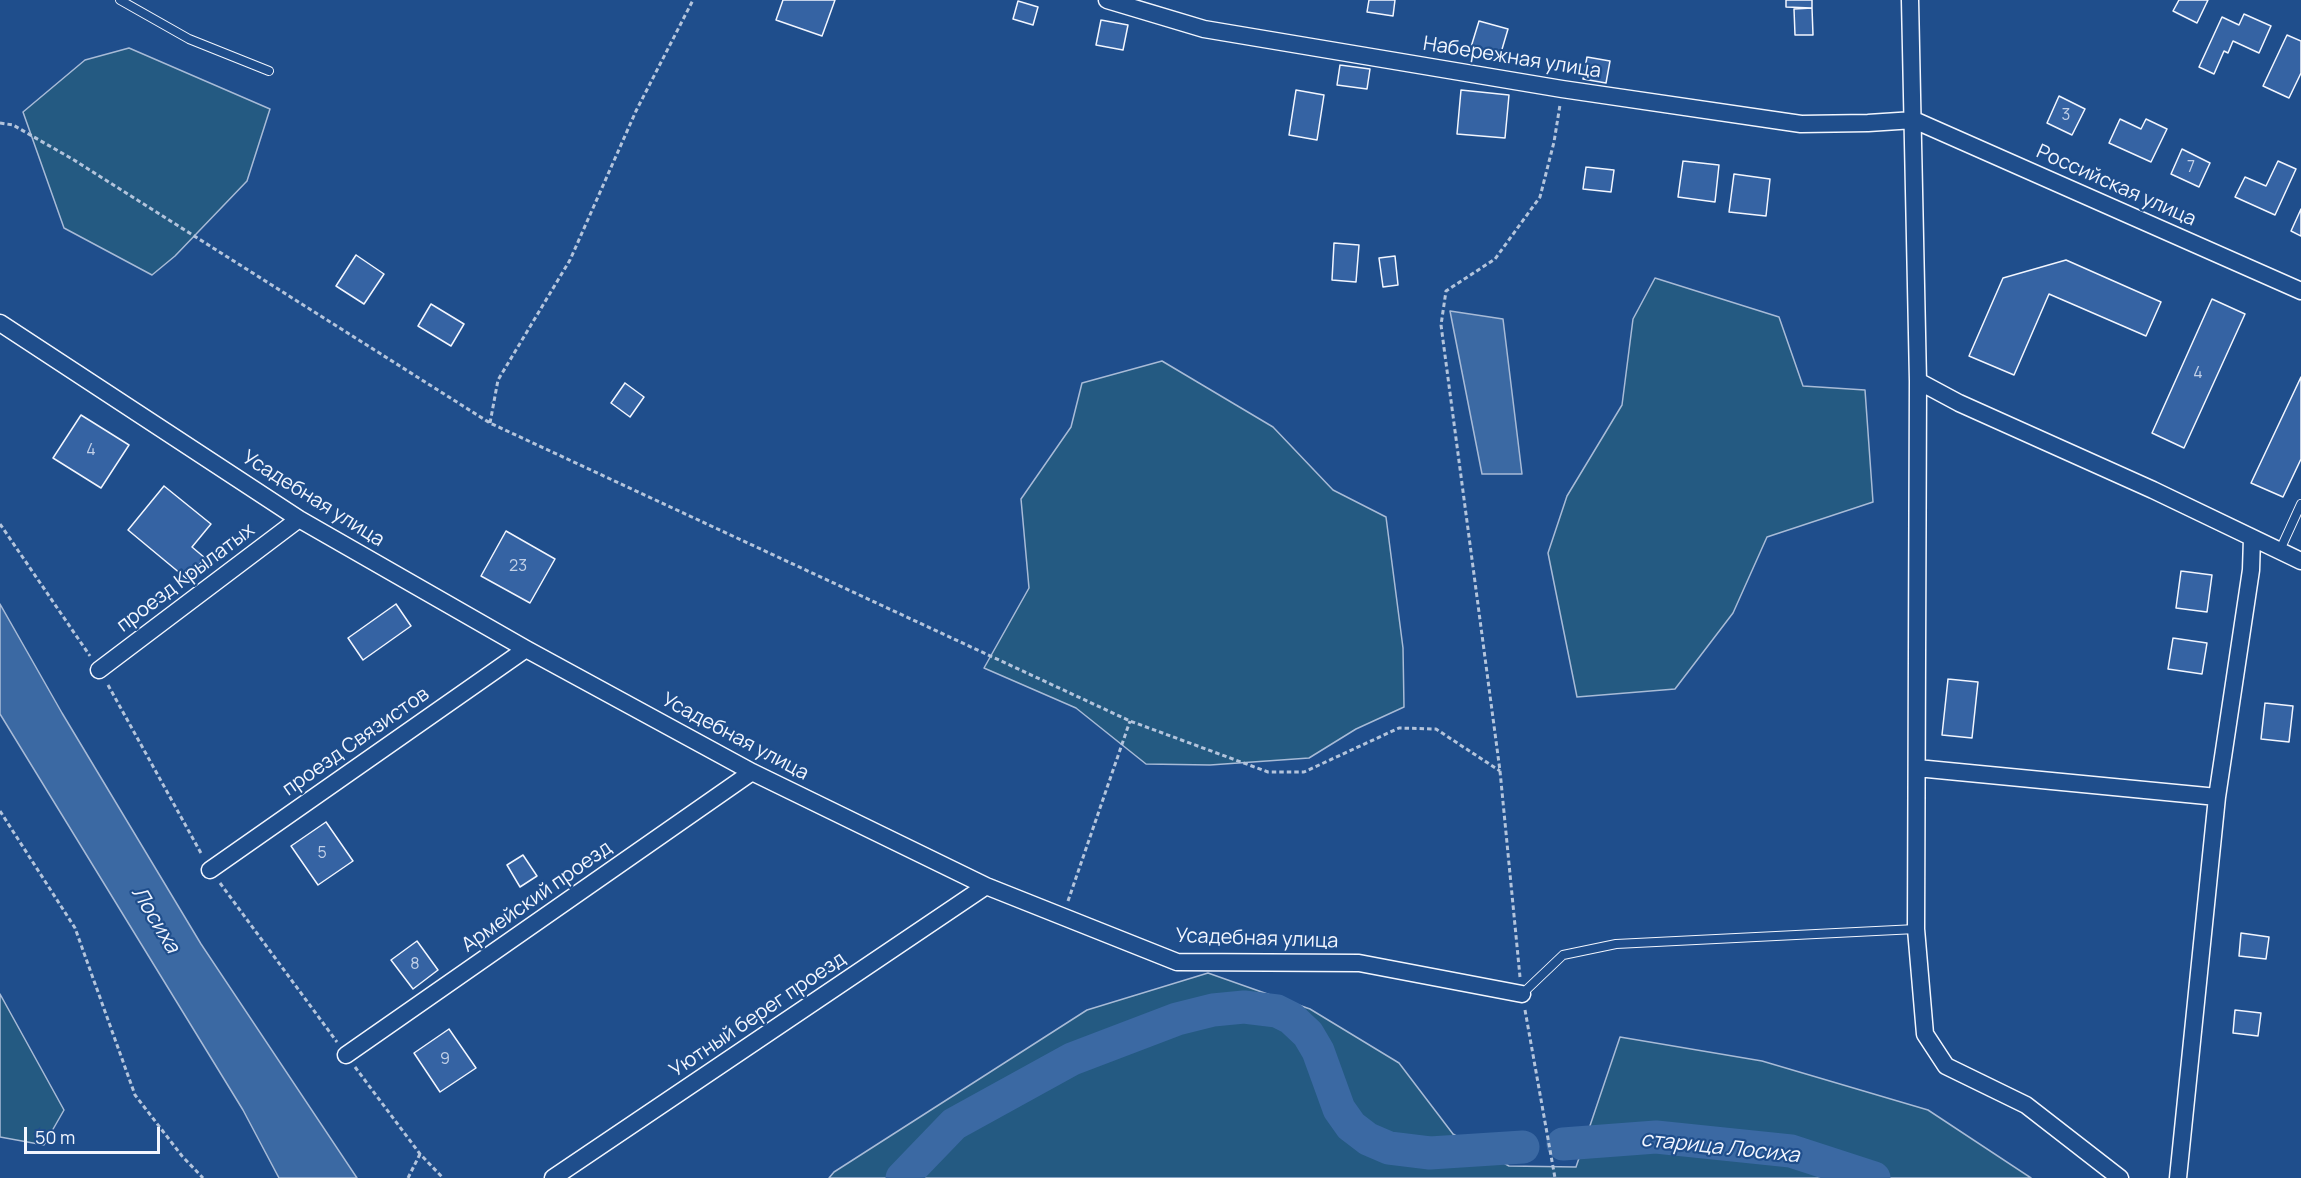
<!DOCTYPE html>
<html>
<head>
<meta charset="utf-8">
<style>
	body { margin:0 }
	#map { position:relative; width:2301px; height:1178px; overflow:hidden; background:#1f4e8c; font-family:Manrope,sans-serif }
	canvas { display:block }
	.scale { position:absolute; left:24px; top:1127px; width:136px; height:27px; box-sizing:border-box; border:3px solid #f2f6ff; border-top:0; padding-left:8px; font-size:18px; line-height:21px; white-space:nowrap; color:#f2f6ff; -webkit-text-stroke:4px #1f4e8c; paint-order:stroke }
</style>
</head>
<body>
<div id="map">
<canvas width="2301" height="1178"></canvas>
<div class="scale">50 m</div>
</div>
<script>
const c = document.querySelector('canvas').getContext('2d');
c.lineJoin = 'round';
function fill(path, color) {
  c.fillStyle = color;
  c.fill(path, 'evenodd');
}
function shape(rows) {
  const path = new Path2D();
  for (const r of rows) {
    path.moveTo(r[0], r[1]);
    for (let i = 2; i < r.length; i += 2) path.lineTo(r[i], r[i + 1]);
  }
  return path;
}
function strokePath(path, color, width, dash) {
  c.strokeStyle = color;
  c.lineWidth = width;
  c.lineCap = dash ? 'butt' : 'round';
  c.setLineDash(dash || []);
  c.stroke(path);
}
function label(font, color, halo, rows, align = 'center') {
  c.font = font + ' Manrope,sans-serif';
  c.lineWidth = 4.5;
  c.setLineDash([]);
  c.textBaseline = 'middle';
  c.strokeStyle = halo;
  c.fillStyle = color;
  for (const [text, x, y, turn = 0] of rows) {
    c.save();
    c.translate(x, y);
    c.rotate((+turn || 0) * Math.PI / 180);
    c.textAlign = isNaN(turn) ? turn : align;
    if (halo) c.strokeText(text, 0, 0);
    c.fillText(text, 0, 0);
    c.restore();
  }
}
const green = shape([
	[129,48,270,109,247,181,175,256,152,275,64,228,23,112,85,60,129,48],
	[1655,278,1779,317,1803,386,1865,390,1873,502,1767,537,1733,613,1675,689,1577,697,1548,553,1567,496,1622,405,1633,319,1655,278],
	[1162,361,1273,427,1333,490,1386,517,1403,648,1404,707,1356,729,1309,758,1210,765,1146,764,1076,708,984,668,1029,588,1021,499,1071,427,1082,383,1162,361],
	[1208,973,1310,1009,1399,1063,1453,1134,1509,1166,1576,1167,1620,1037,1762,1061,1928,1110,2031,1178,829,1178,834,1172,1087,1010,1208,973],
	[0,994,64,1110,44,1145,0,1137,0,994]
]);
fill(green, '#245a82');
strokePath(green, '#a8bbd7', 1.5);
const water = shape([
	[1450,311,1503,319,1522,474,1482,474,1450,311],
	[0,604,62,713,201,944,357,1178,279,1178,243,1110,0,714,0,604]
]);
fill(water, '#3b69a3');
strokePath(water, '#a8bbd7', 1.5);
strokePath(shape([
	[1563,1144,1656,1137,1791,1151,1874,1178],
	[902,1178,954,1124,1072,1059,1177,1019,1213,1010,1244,1007,1277,1011,1291,1018,1308,1034,1318,1051,1339,1109,1351,1126,1368,1139,1389,1148,1430,1153,1523,1147]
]), '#3b69a3', 33);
const building = shape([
	[783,0,835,0,822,36,776,20,783,0],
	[1369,0,1395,0,1393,16,1367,12,1369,0],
	[1786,0,1812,0,1812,8,1786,7,1786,0],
	[2179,0,2208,0,2197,23,2173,11,2179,0],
	[1018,1,1038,7,1033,25,1013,19,1018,1],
	[1812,8,1813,35,1795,35,1794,9,1812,8],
	[2244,14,2271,26,2259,53,2233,41,2228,53,2224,51,2214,74,2199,67,2222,17,2239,25,2244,14],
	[1101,20,1128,25,1123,50,1096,45,1101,20],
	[1479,21,1508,29,1500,56,1471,47,1479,21],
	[2287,35,2301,41,2301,73,2289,98,2263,86,2287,35],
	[1587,57,1610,61,1606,83,1583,79,1587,57],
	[1340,65,1370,69,1367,89,1337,85,1340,65],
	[1296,90,1324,95,1317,140,1289,135,1296,90],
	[1461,90,1509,95,1505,138,1457,134,1461,90],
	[2059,96,2085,109,2072,135,2047,123,2059,96],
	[2120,119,2141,129,2146,119,2167,129,2151,162,2109,143,2120,119],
	[2182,149,2210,163,2199,187,2171,174,2182,149],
	[1683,161,1719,165,1715,202,1678,197,1683,161],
	[2278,161,2296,169,2275,215,2235,197,2245,177,2266,186,2278,161],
	[1586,167,1614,170,1611,192,1583,189,1586,167],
	[1734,174,1770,179,1766,216,1729,212,1734,174],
	[2301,209,2301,236,2291,231,2301,209],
	[1334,243,1359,245,1356,282,1332,280,1334,243],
	[356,255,384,274,364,304,336,286,356,255],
	[1395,256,1398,285,1383,287,1379,258,1395,256],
	[2066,260,2161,302,2146,336,2049,294,2014,375,1969,356,2003,278,2066,260],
	[2212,299,2245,314,2184,448,2152,433,2212,299],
	[431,304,464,324,451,346,418,326,431,304],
	[2301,377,2301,459,2283,497,2251,483,2301,377],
	[625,383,644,397,630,417,611,403,625,383],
	[81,415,129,445,101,488,53,458,81,415],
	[164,486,211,524,192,547,205,558,187,579,128,530,164,486],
	[506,531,555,559,530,603,481,576,506,531],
	[2181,571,2212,575,2207,612,2176,608,2181,571],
	[396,604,411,626,363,660,348,638,396,604],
	[2173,638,2207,643,2202,674,2168,669,2173,638],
	[1948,679,1978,682,1972,738,1942,735,1948,679],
	[2265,703,2293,706,2289,742,2261,739,2265,703],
	[326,822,353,861,318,885,291,846,326,822],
	[523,855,537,876,520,887,507,865,523,855],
	[2241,933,2269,937,2266,959,2239,956,2241,933],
	[417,941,438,970,413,989,391,960,417,941],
	[2235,1010,2261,1013,2258,1036,2233,1033,2235,1010],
	[449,1029,476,1068,440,1092,414,1053,449,1029]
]);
fill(building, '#3563a3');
strokePath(building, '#f2f6ff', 1.5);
const lane = shape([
	[120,0,189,39,269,71],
	[2280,550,2301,504],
	[1522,994,1563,955,1616,944,1916,929]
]);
const street = shape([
	[1107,0,1204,29,1562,89,1801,124,1868,123,1914,120,2301,291],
	[1910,0,1918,381,1916,929,1925,1034,1946,1066,2026,1105,2120,1178],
	[0,323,299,519,526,649,752,772,986,886,1177,962,1359,963,1522,994],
	[1918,381,1959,403,2153,490,2301,561],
	[99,670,299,519],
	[1917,768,2217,797],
	[210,870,526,649],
	[346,1055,752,772],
	[553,1178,986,886],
	[2178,1178,2217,797,2251,570,2252,538]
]);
strokePath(lane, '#f2f6ff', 10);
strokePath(street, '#f2f6ff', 19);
strokePath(shape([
	[0,123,13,125,74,160,490,423,1130,721,1268,772,1304,772,1399,728,1436,729,1500,771],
	[490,423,498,380,570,260,636,111,693,0],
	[0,524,90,656],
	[108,685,202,855],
	[0,811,75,928,135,1095,182,1156,203,1178],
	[220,883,337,1042],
	[1068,901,1130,721],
	[1520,977,1500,771,1441,325,1446,291,1495,259,1540,197,1554,142,1560,105],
	[1525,1010,1555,1178],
	[355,1067,420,1154,443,1178],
	[408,1178,420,1154]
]), '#b3c4dc', 3, [4.5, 3]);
strokePath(lane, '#1f4e8c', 8);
strokePath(street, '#1f4e8c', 16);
label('16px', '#c3d1e8', null, [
	["3",2066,116],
	["7",2191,168],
	["4",2198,374],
	["4",91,451],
	["23",518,567],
	["5",322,854],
	["8",415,965],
	["9",445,1060]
]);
label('20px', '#f2f6ff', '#1f4e8c', [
	["Набережная улица",1512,58,9],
	["Российская улица",2116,186,24],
	["Усадебная улица",313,499,32],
	["проезд Крылатых",186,578,-37],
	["Усадебная улица",735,737,28],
	["проезд Связистов",356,742,-35],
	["Армейский проезд",537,897,-35],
	["Усадебная улица",1257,939,2],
	["Уютный берег проезд",758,1015,-34]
]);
label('italic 21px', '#f2f6ff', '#1f4e8c', [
	["Лосиха",155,920,59],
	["старица Лосиха",1720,1148,6]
]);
</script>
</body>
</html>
